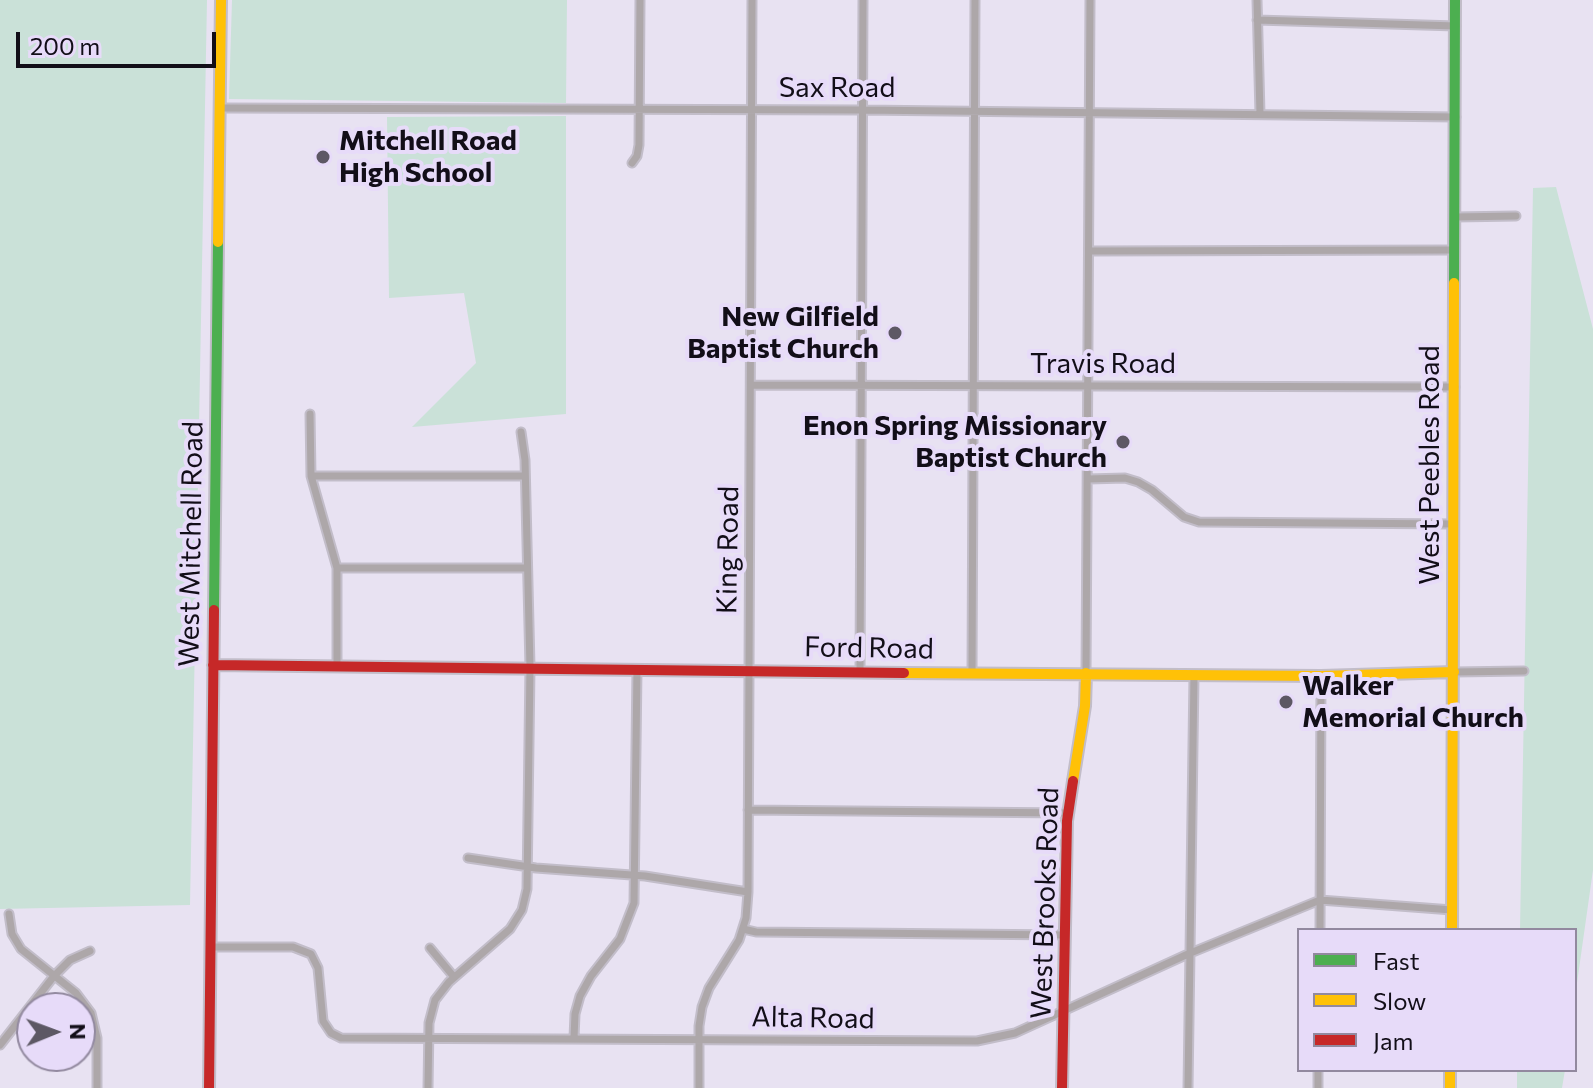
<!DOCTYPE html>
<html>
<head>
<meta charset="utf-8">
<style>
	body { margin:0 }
	#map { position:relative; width:1593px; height:1088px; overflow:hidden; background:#e8e2f2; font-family:Commissioner,sans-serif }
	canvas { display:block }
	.legend { position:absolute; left:1297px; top:928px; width:280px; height:144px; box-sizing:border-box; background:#e7dbf9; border:2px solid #92899f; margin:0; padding:10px 14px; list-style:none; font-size:24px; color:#120e18 }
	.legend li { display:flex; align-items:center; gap:16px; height:40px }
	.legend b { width:40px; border:2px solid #92899f }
	.north { position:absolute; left:16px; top:992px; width:80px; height:80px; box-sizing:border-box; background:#e7dbf9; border:2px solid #92899f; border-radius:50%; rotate:89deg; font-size:22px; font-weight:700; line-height:32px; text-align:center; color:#120e18 }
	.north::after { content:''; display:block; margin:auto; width:28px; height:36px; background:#5d5864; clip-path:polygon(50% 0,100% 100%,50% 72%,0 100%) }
	.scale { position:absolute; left:16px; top:32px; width:200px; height:36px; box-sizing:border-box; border:4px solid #120e18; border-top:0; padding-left:10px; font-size:24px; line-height:28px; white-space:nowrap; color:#120e18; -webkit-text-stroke:6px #e7dbf9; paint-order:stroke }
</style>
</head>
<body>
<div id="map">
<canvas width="1593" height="1088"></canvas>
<ul class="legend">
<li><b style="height:10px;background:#4caf50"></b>Fast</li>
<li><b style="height:10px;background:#ffc107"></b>Slow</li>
<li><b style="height:10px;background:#c62828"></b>Jam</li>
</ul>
<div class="north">N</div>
<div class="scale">200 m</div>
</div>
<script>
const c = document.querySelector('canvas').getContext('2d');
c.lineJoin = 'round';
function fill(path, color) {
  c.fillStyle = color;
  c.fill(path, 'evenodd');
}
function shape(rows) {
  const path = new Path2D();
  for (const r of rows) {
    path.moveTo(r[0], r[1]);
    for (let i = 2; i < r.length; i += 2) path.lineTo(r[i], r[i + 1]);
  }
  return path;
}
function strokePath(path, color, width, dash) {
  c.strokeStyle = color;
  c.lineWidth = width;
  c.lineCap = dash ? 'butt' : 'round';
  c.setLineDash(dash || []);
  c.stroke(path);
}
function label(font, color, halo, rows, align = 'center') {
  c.font = font + ' Commissioner,sans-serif';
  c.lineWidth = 8;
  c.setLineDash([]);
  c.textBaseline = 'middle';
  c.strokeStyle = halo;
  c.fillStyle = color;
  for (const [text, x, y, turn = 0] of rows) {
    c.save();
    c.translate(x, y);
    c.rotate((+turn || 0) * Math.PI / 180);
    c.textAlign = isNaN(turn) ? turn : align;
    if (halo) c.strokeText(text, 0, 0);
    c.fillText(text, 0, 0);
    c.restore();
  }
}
fill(shape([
	[0,0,207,0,190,905,0,909],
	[232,0,567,0,566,103,229,99],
	[566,116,566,414,412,427,476,363,464,293,389,298,387,117],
	[1556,187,1593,329,1593,870,1575,997,1575,930,1520,930,1533,188],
	[1517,1070,1565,1070,1562,1088,1517,1088]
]), '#cae1d8');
const street = shape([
	[1257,0,1260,114],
	[1257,20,1456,26],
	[219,108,863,110,1456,117],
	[632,163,637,156,639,145,640,0],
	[1455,217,1516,216],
	[1090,251,1454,250],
	[751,385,1455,387],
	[310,414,311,476,337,568,337,665],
	[311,476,525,476],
	[1088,479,1125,478,1138,482,1152,490,1184,517,1199,522,1454,524],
	[337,568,527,568],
	[860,672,863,0],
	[1454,672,1524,671],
	[972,673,975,0],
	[1086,673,1090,0],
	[748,810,1068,813],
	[468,858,536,868,645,876,748,892],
	[9,914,12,934,21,949,76,993,91,1013,97,1038,97,1088],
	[743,929,756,932,1064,935],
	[1320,930,1321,676],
	[211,947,293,947,311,954,318,968,323,1021,331,1033,341,1038,977,1041,1015,1033,1188,954,1320,900,1452,910],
	[430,948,454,977],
	[574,1038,575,1014,580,996,591,976,620,939,634,903,637,669],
	[0,1045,54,976,70,960,90,951],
	[428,1088,429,1023,435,1000,449,982,510,929,522,910,527,889,530,667,525,460,521,432],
	[699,1088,699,1026,702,1007,709,988,739,940,746,918,748,892,752,0],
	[1188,1088,1194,676],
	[1318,1088,1318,1070]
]);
const fast = shape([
	[1454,283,1455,0],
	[214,610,218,242]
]);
const slow = shape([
	[218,242,221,0],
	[904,673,1321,676,1454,672],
	[1073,781,1085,706,1086,673],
	[1452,930,1454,283],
	[1450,1070,1450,1088]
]);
const jam = shape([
	[213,665,904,673],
	[209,1088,214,610],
	[1062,1088,1067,821,1073,781]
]);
strokePath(street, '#c2bdc9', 11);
strokePath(fast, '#c2bdc9', 14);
strokePath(slow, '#c2bdc9', 14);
strokePath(jam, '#c2bdc9', 14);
strokePath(street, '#ada7a9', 7);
strokePath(fast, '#4caf50', 10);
strokePath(slow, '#ffc107', 10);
strokePath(jam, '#c62828', 10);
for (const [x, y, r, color] of [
	[323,157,8,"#5d5864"],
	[895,333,8,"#5d5864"],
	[1123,442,8,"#5d5864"],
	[1286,702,8,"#5d5864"]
]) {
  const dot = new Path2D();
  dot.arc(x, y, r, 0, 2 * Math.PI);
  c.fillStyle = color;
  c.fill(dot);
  strokePath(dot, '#e7dbf9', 3);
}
label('28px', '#120e18', '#e7dbf9', [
	["Sax Road",837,88],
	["Travis Road",1103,364],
	["West Peebles Road",1430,465,-90],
	["West Mitchell Road",191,544,-89],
	["King Road",728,550,-89],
	["Ford Road",869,648,1],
	["West Brooks Road",1045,903,-88],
	["Alta Road",813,1018,1]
]);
label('bold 28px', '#120e18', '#e7dbf9', [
	["Mitchell Road",339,141],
	["High School",339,173],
	["New Gilfield",879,317,"right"],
	["Baptist Church",879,349,"right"],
	["Enon Spring Missionary",1107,426,"right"],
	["Baptist Church",1107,458,"right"],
	["Walker",1302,686],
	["Memorial Church",1302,718]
], 'left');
</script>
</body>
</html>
